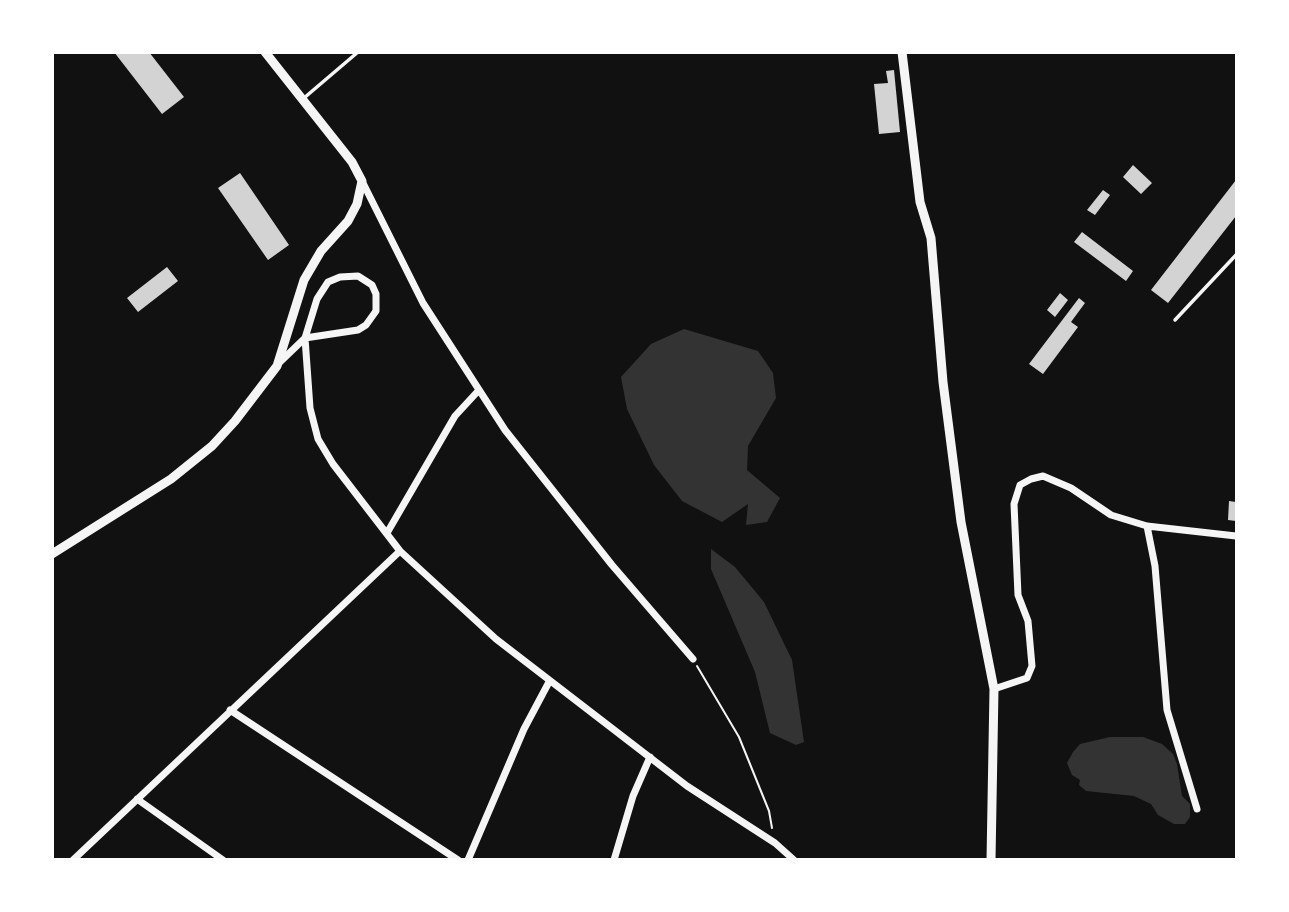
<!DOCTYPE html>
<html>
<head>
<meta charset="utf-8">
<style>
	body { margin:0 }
	#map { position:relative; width:1289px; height:912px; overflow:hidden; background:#111; font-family:Montserrat,sans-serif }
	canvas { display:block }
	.frame { position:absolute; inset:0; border:54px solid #fff; pointer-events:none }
</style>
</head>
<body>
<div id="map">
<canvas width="1289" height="912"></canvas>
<div class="frame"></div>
</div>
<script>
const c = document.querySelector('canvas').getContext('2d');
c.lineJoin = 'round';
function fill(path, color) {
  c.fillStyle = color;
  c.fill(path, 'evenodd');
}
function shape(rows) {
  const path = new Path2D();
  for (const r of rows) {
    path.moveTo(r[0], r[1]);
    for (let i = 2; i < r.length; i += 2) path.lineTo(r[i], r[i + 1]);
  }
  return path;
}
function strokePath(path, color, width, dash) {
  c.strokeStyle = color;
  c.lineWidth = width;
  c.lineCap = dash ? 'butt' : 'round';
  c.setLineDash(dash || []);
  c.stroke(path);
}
fill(shape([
	[684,329,758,351,773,373,776,398,748,446,747,470,780,498,767,522,746,525,748,504,722,522,682,501,654,465,627,409,621,377,651,344],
	[711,549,735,567,764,602,792,660,804,742,796,745,770,733,755,672,711,569],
	[1110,737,1143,737,1162,744,1173,754,1177,764,1182,796,1190,804,1190,817,1185,824,1174,824,1158,815,1151,804,1134,796,1086,791,1079,785,1080,780,1072,775,1067,763,1073,752,1080,744]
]), '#333');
fill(shape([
	[114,52,149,52,184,97,162,114],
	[894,70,900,132,879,134,874,84,888,83,886,71],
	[1133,165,1152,183,1141,194,1123,177],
	[240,173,289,245,268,260,218,188],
	[1236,180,1236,216,1168,303,1151,290],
	[1103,190,1110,195,1095,215,1087,210],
	[1082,232,1133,271,1126,281,1074,242],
	[167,267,178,281,138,312,127,298],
	[1060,293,1068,300,1055,317,1047,310],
	[1079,298,1085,303,1071,322,1078,327,1043,374,1029,364],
	[1229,501,1236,502,1236,521,1228,520]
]), '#d3d3d3');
strokePath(shape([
	[697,666,739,737,769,811,772,828]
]), '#f5f5f5', 2);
strokePath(shape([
	[304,98,358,52],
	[1175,320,1236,255]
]), '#f5f5f5', 3.5);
strokePath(shape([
	[362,181,423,303,505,430,612,565,693,659],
	[280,362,305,338,358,330,366,325,376,311,376,294,372,285,358,276,340,277,328,282,317,299,305,338,310,408,318,439,333,464,400,551,496,639,687,786,775,843,794,860],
	[1147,526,1155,566,1167,710,1197,809],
	[387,533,455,416,479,390],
	[994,689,1027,678,1032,666,1028,621,1018,595,1014,504,1020,485,1031,479,1043,476,1071,488,1111,515,1147,526,1236,536],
	[230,710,458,860],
	[137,799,223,860],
	[73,860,400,551],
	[468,860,524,729,549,682],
	[614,860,633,796,650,757]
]), '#f5f5f5', 7);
strokePath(shape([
	[902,52,920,202,931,238,943,382,961,522,994,689,991,860],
	[52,554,171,479,212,446,235,421,277,366,304,280,321,251,348,221,357,204,362,181,352,162,265,52]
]), '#f5f5f5', 9);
</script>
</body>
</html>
